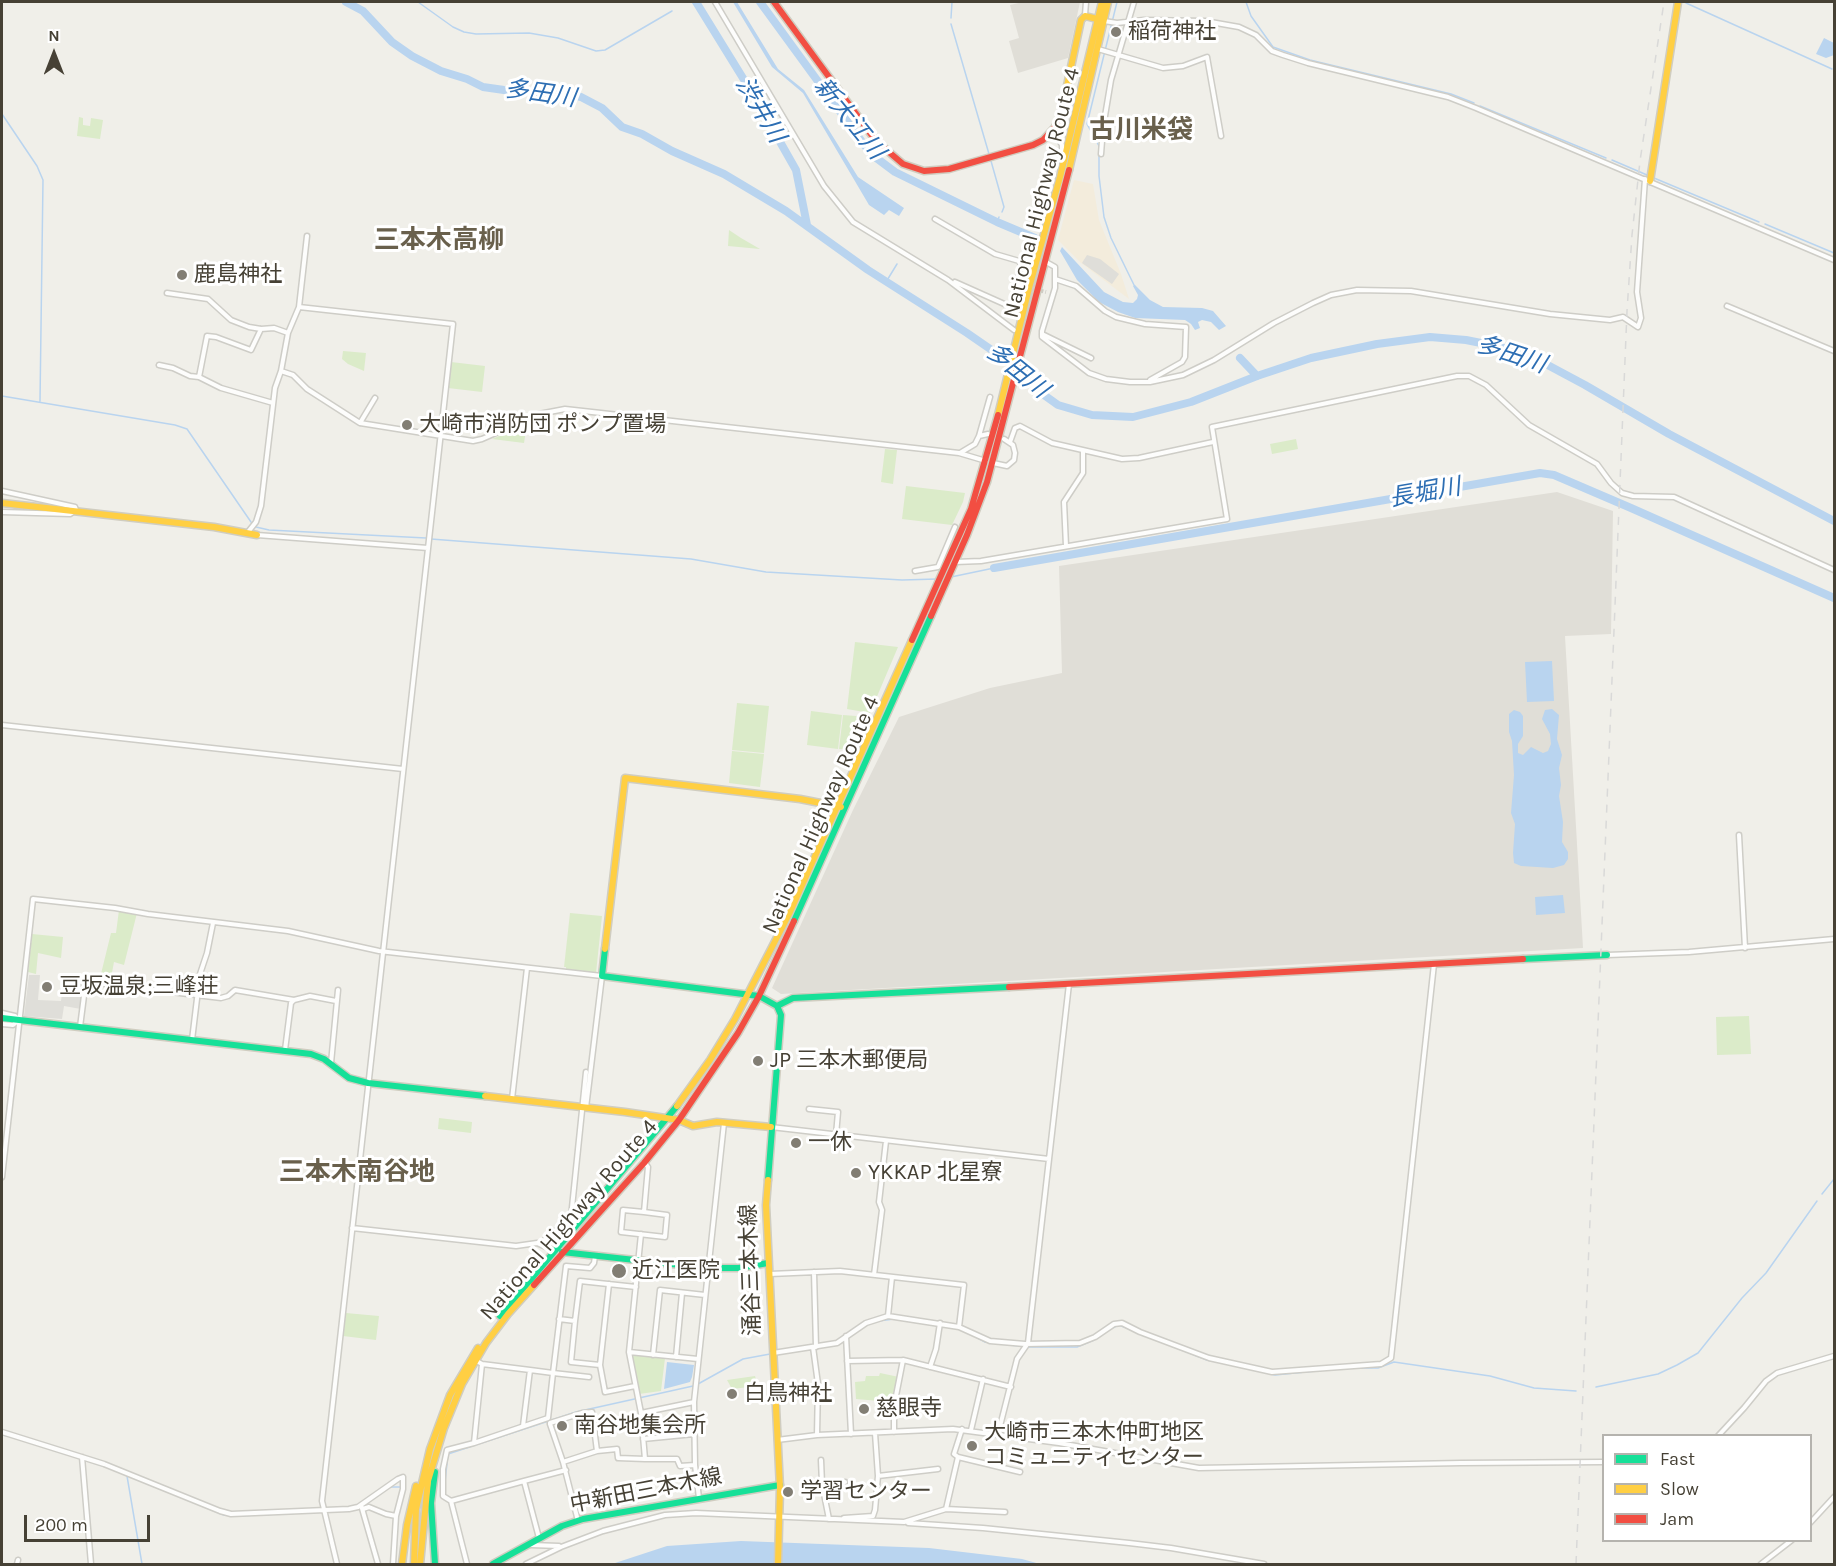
<!DOCTYPE html>
<html>
<head>
<meta charset="utf-8">
<style>
	body { margin:0 }
	#map { position:relative; width:1836px; height:1566px; overflow:hidden; background:#f0efe9; font-family:Karla,sans-serif }
	canvas { display:block }
	.frame { position:absolute; inset:0; border:3px solid #464135; pointer-events:none }
	.legend { position:absolute; left:1602px; top:1434px; width:210px; height:108px; box-sizing:border-box; background:#fff; border:2px solid #b5b3ae; margin:0; padding:8px 10px; list-style:none; font-size:18px; color:#464135 }
	.legend li { display:flex; align-items:center; gap:12px; height:30px }
	.legend b { width:30px; border:2px solid #b5b3ae }
	.north { position:absolute; left:24px; top:24px; width:60px; height:60px; -webkit-text-stroke:4px #fff; paint-order:stroke; rotate:0deg; font-size:16px; font-weight:700; line-height:24px; text-align:center; color:#464135 }
	.north::after { content:''; display:block; margin:auto; width:21px; height:27px; background:#464135; clip-path:polygon(50% 0,100% 100%,50% 72%,0 100%) }
	.scale { position:absolute; left:24px; top:1515px; width:126px; height:27px; box-sizing:border-box; border:3px solid #464135; border-top:0; padding-left:8px; font-size:18px; line-height:21px; white-space:nowrap; color:#464135; -webkit-text-stroke:4px #fff; paint-order:stroke }
</style>
</head>
<body>
<div id="map">
<canvas width="1836" height="1566"></canvas>
<div class="frame"></div>
<ul class="legend">
<li><b style="height:8px;background:#16e098"></b>Fast</li>
<li><b style="height:8px;background:#ffcf43"></b>Slow</li>
<li><b style="height:8px;background:#f24e42"></b>Jam</li>
</ul>
<div class="north">N</div>
<div class="scale">200 m</div>
</div>
<script>
const c = document.querySelector('canvas').getContext('2d');
c.lineJoin = 'round';
function fill(path, color) {
  c.fillStyle = color;
  c.fill(path, 'evenodd');
}
function shape(rows) {
  const path = new Path2D();
  for (const r of rows) {
    path.moveTo(r[0], r[1]);
    for (let i = 2; i < r.length; i += 2) path.lineTo(r[i], r[i + 1]);
  }
  return path;
}
function strokePath(path, color, width, dash) {
  c.strokeStyle = color;
  c.lineWidth = width;
  c.lineCap = dash ? 'butt' : 'round';
  c.setLineDash(dash || []);
  c.stroke(path);
}
function label(font, color, halo, rows, align = 'center') {
  c.font = font + ' Karla,"Noto Sans JP",sans-serif';
  c.lineWidth = 6;
  c.setLineDash([]);
  c.textBaseline = 'middle';
  c.strokeStyle = halo;
  c.fillStyle = color;
  for (const [text, x, y, turn = 0] of rows) {
    c.save();
    c.translate(x, y);
    c.rotate((+turn || 0) * Math.PI / 180);
    c.textAlign = isNaN(turn) ? turn : align;
    if (halo) c.strokeText(text, 0, 0);
    c.fillText(text, 0, 0);
    c.restore();
  }
}
fill(shape([
	[1074,180,1093,184,1099,220,1121,274,1129,299,1081,263,1058,240]
]), '#f3ecdc');
fill(shape([
	[1023,2,1080,2,1068,58,1018,73,1009,41,1019,38,1010,5],
	[1557,492,1613,511,1611,634,1565,636,1583,948,781,994,772,988,853,810,899,717,990,688,1062,673,1059,566]
]), '#e0ded7');
fill(shape([
	[79,117,83,118,83,125,90,126,91,118,103,120,100,139,77,136],
	[729,230,741,238,760,249,728,246],
	[343,351,366,353,364,371,348,364,342,359],
	[451,362,485,366,482,392,448,388],
	[527,424,524,443,492,439],
	[1296,439,1298,449,1272,454,1270,444],
	[885,449,897,450,893,484,881,482],
	[906,486,965,493,963,502,952,525,902,519],
	[855,642,898,647,870,713,847,709],
	[737,703,769,706,764,753,732,750],
	[811,711,842,715,838,749,807,745],
	[843,715,856,716,865,722,853,750,839,749],
	[732,751,764,754,760,787,729,783],
	[119,910,137,913,124,965,114,962,110,983,99,982,111,933,116,933],
	[570,913,602,916,596,973,566,969,566,967,564,967],
	[32,934,63,937,61,958,38,953,36,974,28,972],
	[1749,1016,1751,1054,1717,1055,1716,1017],
	[439,1118,472,1122,471,1133,438,1129],
	[346,1313,379,1316,376,1340,343,1336],
	[632,1355,665,1358,661,1391,639,1394],
	[880,1373,899,1377,893,1415,880,1415,879,1401,856,1399,855,1382,865,1381,866,1376,879,1376],
	[755,1376,758,1386,732,1389,727,1380]
]), '#dbebc9');
fill(shape([
	[1087,255,1100,259,1119,274,1112,284,1082,263],
	[29,975,40,975,38,1000,61,1001,64,978,84,980,81,1009,64,1006,62,1019,24,1016]
]), '#dfded9');
fill(shape([
	[733,2,737,2,778,69,804,90,858,177,904,208,899,216,889,210,884,215,869,205,803,93,772,67],
	[1824,38,1834,43,1834,55,1826,58,1816,54],
	[1062,247,1104,292,1123,302,1133,303,1137,299,1138,295,1133,286,1135,285,1150,300,1163,307,1202,308,1213,311,1226,326,1219,330,1211,322,1202,320,1198,322,1200,328,1195,330,1191,324,1185,320,1135,318,1118,312,1099,302,1077,280,1060,251],
	[1552,661,1554,701,1527,702,1525,662],
	[1552,709,1559,715,1557,739,1562,755,1559,768,1561,785,1559,796,1563,822,1562,842,1568,852,1568,859,1564,865,1553,868,1521,866,1514,863,1513,853,1515,824,1511,813,1514,775,1512,741,1509,732,1509,714,1514,710,1520,712,1523,716,1523,736,1518,744,1518,753,1523,755,1531,747,1543,753,1548,751,1551,744,1550,734,1542,719,1545,710],
	[1563,895,1565,913,1536,915,1535,897],
	[667,1362,694,1365,692,1377,690,1382,664,1389],
	[741,1541,929,1548,1022,1559,1040,1564,612,1564,667,1546]
]), '#b9d4ef');
strokePath(shape([
	[418,2,453,27,464,32,476,34,529,33,558,38,596,51,605,50,672,11],
	[1117,2,1087,124,1099,146,1099,176,1104,217,1111,238,1135,287],
	[1246,2,1251,16,1273,47,1310,60,1451,94,1474,103],
	[1686,3,1832,69],
	[951,18,952,2],
	[951,24,989,154],
	[1480,106,1606,158],
	[2,114,37,166,43,180,40,401],
	[1612,160,1647,175],
	[991,161,1004,207,1002,212],
	[1654,178,1759,222],
	[997,222,999,217],
	[1765,224,1834,253],
	[886,282,897,264],
	[2,396,175,425,187,429,251,522,256,527,269,530,426,538],
	[431,539,691,559,766,572,902,580,937,579],
	[951,577,994,568],
	[1822,1194,1834,1179],
	[878,1321,894,1319],
	[971,1334,985,1342,1019,1346],
	[1028,1347,1077,1347,1094,1340,1112,1328,1119,1325,1207,1360,1239,1366],
	[1347,1368,1378,1368,1394,1362,1490,1376,1534,1388,1576,1391],
	[1255,1370,1275,1375,1325,1370],
	[698,1384,743,1359,770,1354],
	[1596,1387,1658,1374,1677,1365,1698,1353,1742,1298,1766,1273,1817,1201],
	[2,1435,9,1436],
	[91,1462,112,1469],
	[127,1476,142,1564],
	[142,1481,224,1515,236,1516,322,1512],
	[445,1482,448,1454,576,1412,693,1386],
	[362,1507,390,1487,401,1487],
	[327,1512,358,1509]
]), '#b9d4ef', 1.5);
strokePath(shape([
	[346,2,363,11,392,42,412,56,441,71,467,79,483,87,504,90,563,93,581,97,602,108,622,127,642,134,672,151,724,174,786,211,868,270,967,333,1025,373,1044,395,1058,405,1092,415,1133,417,1191,402,1257,376,1311,358,1377,344,1430,337,1466,340,1501,347,1542,362,1585,385,1669,434,1834,521],
	[696,2,754,96,796,170,807,225],
	[760,2,871,154,895,172,997,222,1035,238],
	[1240,358,1257,376],
	[994,568,1540,473,1554,475,1631,508,1834,598]
]), '#b9d4ef', 8);
strokePath(shape([
	[1022,286,1046,292]
]), '#ceccc5', 4, [4, 2]);
const street = shape([
	[715,2,824,186,853,222,948,280,1014,330],
	[1085,15,1086,2],
	[1104,21,1117,23,1144,20,1205,21,1239,27,1256,35,1272,51,1283,55,1308,63,1448,97,1476,108,1834,260],
	[1098,49,1163,68,1183,66,1207,57,1221,136],
	[1045,138,1054,138,1059,140,1062,145,1062,155],
	[1101,154,1103,128,1111,80,1134,2],
	[935,219,995,254,1019,261,1022,267],
	[1046,262,1055,267,1055,288,1042,331,1042,337,1089,373,1106,379,1130,382,1150,382,1183,375,1214,360,1274,323,1313,303,1331,295,1357,290,1411,291,1550,314,1610,320,1623,317,1638,327,1641,318,1637,292,1645,179],
	[1055,279,1076,286,1105,311,1116,317,1145,324,1186,327,1185,357,1182,362,1150,380,1150,382],
	[955,282,1011,307,1020,270,1027,260,1036,261],
	[1016,284,1022,286],
	[167,293,208,299,231,320,249,327,261,329,274,328,288,333],
	[1727,306,1834,351],
	[299,307,453,324,322,1501,337,1564],
	[1042,334,1091,358],
	[159,365,173,368,190,376,199,377,221,388,273,403],
	[281,371,293,375,307,389,360,423,473,441,482,439,539,414,565,409,959,453,986,461],
	[199,377,207,336,216,337,251,350,261,329],
	[360,423,375,398],
	[979,436,990,397],
	[1010,442,1015,428,1020,426,1052,443,1122,459,1139,458,1213,442],
	[960,453,975,444,979,436,988,434],
	[993,463,1007,466,1014,460,1015,453,1013,445,1004,439],
	[2,491,75,507,76,510,70,514,2,512],
	[248,532,256,522,261,506,275,388,281,371,288,333,299,307,307,236],
	[257,535,428,548],
	[1066,546,1064,502,1083,473,1083,451],
	[955,562,981,561,1227,519,1212,427,1457,376,1469,376,1486,385,1529,425,1597,464,1611,483,1622,493,1633,496,1674,497,1834,570],
	[915,571,938,567,955,527],
	[2,725,403,769],
	[1739,835,1745,948],
	[1607,955,1689,952,1834,939],
	[2,1013,15,1016,19,1020,13,1025,2,1024],
	[80,1027,85,988,88,982,221,998,228,996,235,990,294,1000],
	[192,1040,200,974,207,953,213,923],
	[285,1050,291,1003,294,1000,310,996,336,1001],
	[331,1063,338,990],
	[512,1099,527,968],
	[809,1109,838,1112,836,1135],
	[771,1127,1049,1159],
	[2,1177,33,899,115,908,148,914,288,931,379,951,602,976,586,1108],
	[644,1212,667,1215,665,1237,621,1232,623,1210,644,1212,648,1167,645,1163],
	[352,1228,516,1246,537,1243,555,1251],
	[541,1244,548,1236,569,1221,571,1217,586,1072],
	[814,1272,816,1347],
	[770,1274,840,1271,964,1285,959,1327],
	[874,1275,882,1210,879,1202,886,1141],
	[888,1316,892,1277],
	[559,1319,575,1321,571,1362,600,1365,605,1392,635,1386],
	[575,1321,580,1281,636,1287],
	[846,1336,851,1434],
	[813,1347,818,1384,817,1435],
	[629,1352,698,1359],
	[773,1353,837,1343,866,1323,888,1316,959,1327,990,1341,1025,1344,1080,1343,1095,1337,1114,1324,1122,1323,1140,1332,1209,1358,1272,1372,1381,1364,1391,1358,1434,964],
	[653,1355,660,1290,705,1295],
	[676,1357,682,1293],
	[475,1360,482,1364,530,1370],
	[847,1361,903,1360,1011,1387],
	[600,1365,609,1284],
	[930,1367,936,1349,940,1323],
	[589,1377,553,1373,566,1266,590,1268,594,1263,595,1256],
	[641,1413,694,1402],
	[550,1423,582,1413,592,1412,597,1451,617,1449,618,1458,645,1459,641,1413,629,1352,641,1234],
	[550,1424,563,1462,578,1521],
	[523,1426,530,1370,553,1373,548,1418,474,1443,447,1450,443,1469,443,1496,451,1501,524,1481,539,1538],
	[971,1430,983,1379],
	[2,1432,104,1464,220,1511,231,1514,349,1509,358,1507,398,1479,403,1477,403,1489,396,1516,393,1564],
	[894,1432,894,1406,903,1360],
	[998,1434,1017,1359,1028,1343,1069,984],
	[1718,1436,1744,1408,1766,1381,1777,1373,1834,1356],
	[643,1439,694,1434],
	[777,1440,817,1435,953,1429,1059,1443,1199,1468,1461,1463,1604,1462],
	[474,1443,482,1364],
	[82,1457,91,1564],
	[958,1457,1020,1472],
	[645,1459,677,1459,680,1466,695,1465],
	[821,1460,822,1484,829,1519],
	[563,1462,597,1451],
	[878,1476,938,1469],
	[524,1481,566,1470],
	[822,1484,845,1482],
	[699,1498,695,1465,694,1402,724,1123],
	[451,1501,467,1564],
	[361,1505,378,1564],
	[363,1509,369,1507,386,1514,396,1516],
	[946,1509,1005,1512],
	[844,1518,873,1516,875,1510,878,1476,875,1433],
	[908,1523,983,1528,1129,1543,1171,1548,1264,1564],
	[1810,1523,1834,1497],
	[531,1545,559,1546],
	[17,1564,18,1560],
	[526,1564,561,1547,603,1531,665,1515,696,1513,904,1522,946,1509,958,1457,954,1454,962,1429],
	[1761,1564,1792,1540]
]);
const fast = shape([
	[794,921,931,616],
	[605,949,602,976,759,996,777,1006,781,1015,768,1180],
	[1523,959,1607,955],
	[777,1006,793,998,1009,987],
	[2,1018,311,1054,324,1059,349,1078,368,1083,485,1096],
	[562,1252,708,1268,739,1268,768,1263],
	[500,1316,677,1106],
	[435,1472,431,1503,435,1564],
	[493,1564,562,1526,583,1519,780,1485]
]);
const slow = shape([
	[1061,114,1081,20,1085,16,1097,19],
	[1069,170,1108,2],
	[1650,181,1678,2],
	[998,415,1029,288,1060,177,1102,2],
	[2,503,214,527,257,535],
	[605,949,625,778,800,799,841,807],
	[485,1096,625,1112,679,1120,693,1126,717,1122,771,1127],
	[677,1106,710,1060,735,1019,789,914,912,640],
	[768,1180,766,1205,780,1488,778,1564],
	[402,1564,407,1525,416,1486],
	[414,1564,416,1509,430,1449,450,1395,478,1348],
	[420,1564,428,1481,444,1428,462,1384,486,1343,508,1314,534,1285]
]);
const jam = shape([
	[774,2,876,141,903,164,924,171,949,169,1033,145,1043,140,1055,127,1061,114],
	[931,616,967,535,987,482,1069,170],
	[912,640,971,509,998,415],
	[1009,987,1523,959],
	[534,1285,644,1163,679,1120,738,1033,759,996,794,921]
]);
strokePath(street, '#cecdc7', 7);
strokePath(fast, '#d0cdc0', 9);
strokePath(slow, '#d0cdc0', 9);
strokePath(jam, '#d0cdc0', 9);
strokePath(street, '#fdfdfc', 4);
strokePath(fast, '#16e098', 6);
strokePath(slow, '#ffcf43', 6);
strokePath(jam, '#f24e42', 6);
strokePath(shape([
	[1576,1564,1627,311,1632,235,1640,161,1664,2]
]), '#d9d9d8', 1.5, [8, 8]);
for (const [x, y, r, color] of [
	[1116,32,6,"#827e74"],
	[182,275,6,"#827e74"],
	[407,425,6,"#827e74"],
	[47,987,6,"#827e74"],
	[758,1061,6,"#827e74"],
	[796,1143,6,"#827e74"],
	[856,1173,6,"#827e74"],
	[619,1271,8,"#827e74"],
	[732,1394,6,"#827e74"],
	[864,1409,6,"#827e74"],
	[562,1426,6,"#827e74"],
	[972,1446,6,"#827e74"],
	[788,1492,6,"#827e74"]
]) {
  const dot = new Path2D();
  dot.arc(x, y, r, 0, 2 * Math.PI);
  c.fillStyle = color;
  c.fill(dot);
  strokePath(dot, '#fff', 2);
}
label('22px', '#464135', '#fff', [
	["稲荷神社",1128,32],
	["鹿島神社",194,275],
	["大崎市消防団 ポンプ置場",419,425],
	["豆坂温泉;三峰荘",59,987],
	["JP 三本木郵便局",770,1061],
	["一休",808,1143],
	["YKKAP 北星寮",868,1173],
	["近江医院",632,1271],
	["白鳥神社",744,1394],
	["慈眼寺",876,1409],
	["南谷地集会所",574,1426],
	["大崎市三本木仲町地区",984,1433],
	["コミュニティセンター",984,1458],
	["学習センター",800,1492]
], 'left');
label('22px', '#464135', '#fff', [
	["National Highway Route 4",1042,193,-76],
	["National Highway Route 4",821,815,-66],
	["National Highway Route 4",569,1220,-49],
	["涌谷三本木線",751,1270,-92],
	["中新田三本木線",646,1491,-11]
]);
label('italic 24px', '#2d6eb3', '#fff', [
	["多田川",540,94,8],
	["渋井川",760,110,59],
	["新大江川",849,119,51],
	["多田川",1511,355,18],
	["多田川",1017,371,39],
	["長堀川",1425,493,-10]
]);
label('bold 26px', '#69604c', '#fff', [
	["古川米袋",1141,131],
	["三本木高柳",439,241],
	["三本木南谷地",357,1173]
]);
</script>
</body>
</html>
